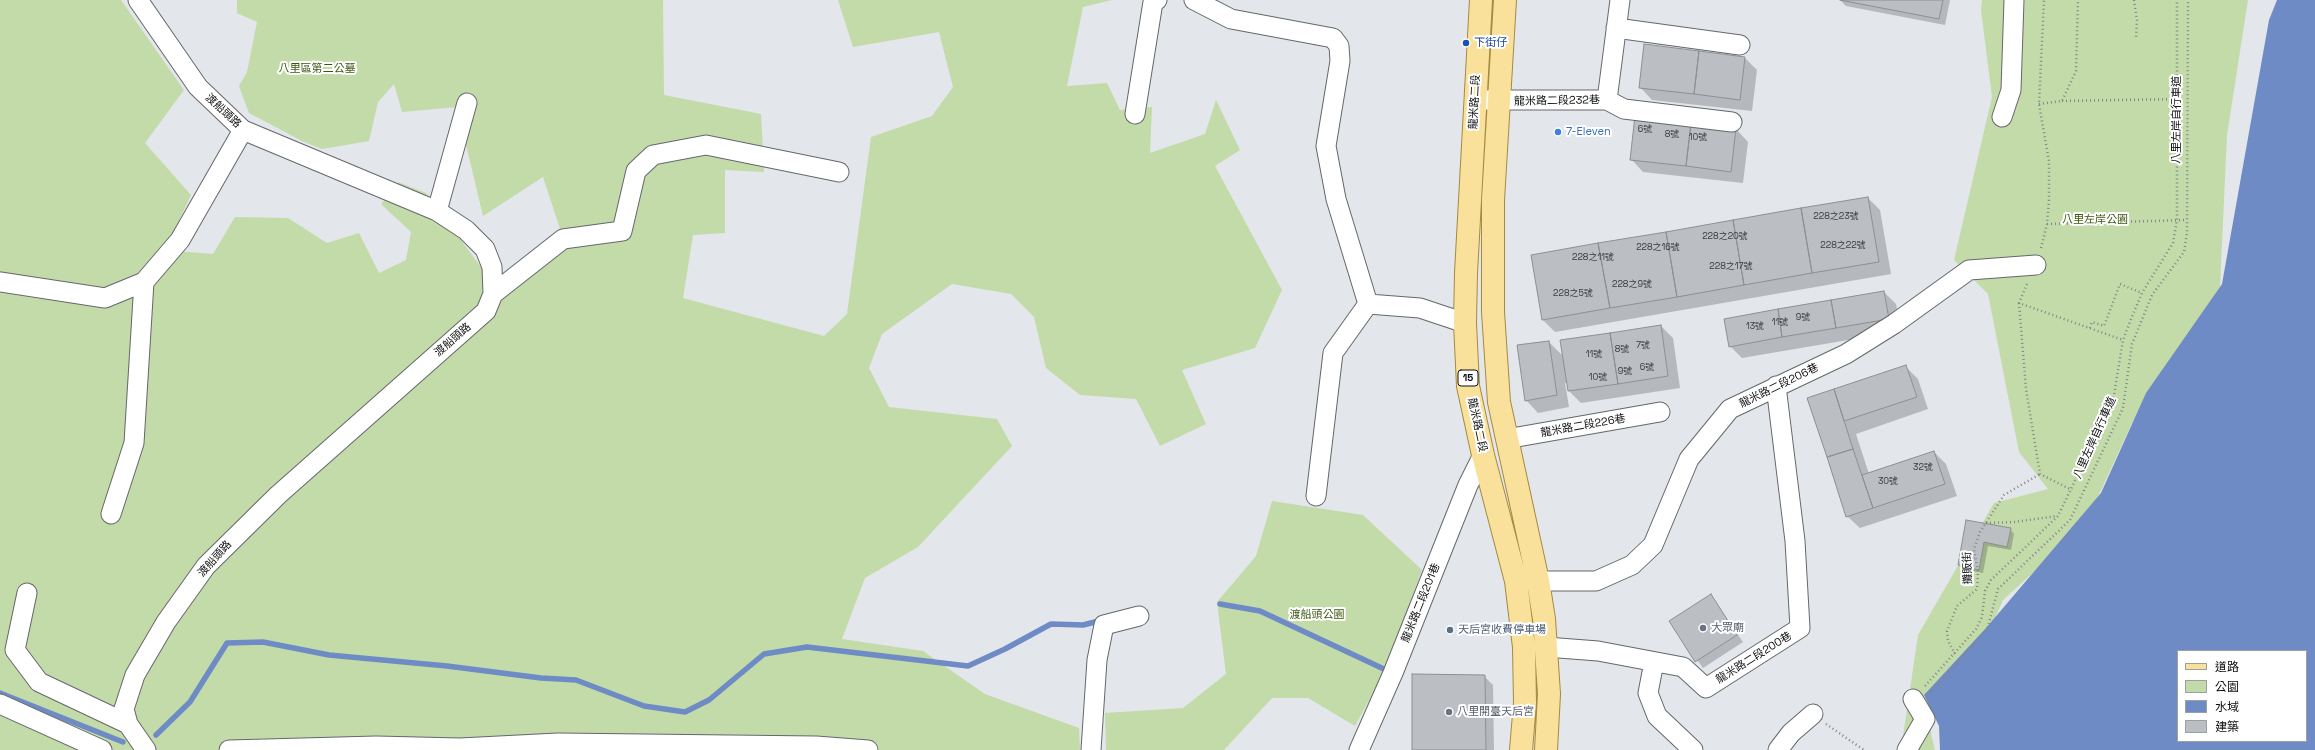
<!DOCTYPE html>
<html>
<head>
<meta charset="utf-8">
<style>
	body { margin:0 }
	#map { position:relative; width:2315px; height:750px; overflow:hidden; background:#e3e6eb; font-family:"Space Grotesk","Noto Sans TC",sans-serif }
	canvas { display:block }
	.legend { position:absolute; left:2177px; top:650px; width:130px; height:92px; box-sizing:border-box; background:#fff; border:1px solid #9e9f9f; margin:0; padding:5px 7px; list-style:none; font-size:12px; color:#0d0e10 }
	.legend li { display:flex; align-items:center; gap:8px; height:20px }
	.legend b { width:20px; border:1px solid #9e9f9f }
</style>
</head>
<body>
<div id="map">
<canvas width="2315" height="750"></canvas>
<ul class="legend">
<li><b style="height:5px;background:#fae19b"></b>道路</li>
<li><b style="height:11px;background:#c3dba9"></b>公園</li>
<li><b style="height:11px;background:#6e8bc5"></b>水域</li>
<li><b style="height:11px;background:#bbbec3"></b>建築</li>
</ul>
</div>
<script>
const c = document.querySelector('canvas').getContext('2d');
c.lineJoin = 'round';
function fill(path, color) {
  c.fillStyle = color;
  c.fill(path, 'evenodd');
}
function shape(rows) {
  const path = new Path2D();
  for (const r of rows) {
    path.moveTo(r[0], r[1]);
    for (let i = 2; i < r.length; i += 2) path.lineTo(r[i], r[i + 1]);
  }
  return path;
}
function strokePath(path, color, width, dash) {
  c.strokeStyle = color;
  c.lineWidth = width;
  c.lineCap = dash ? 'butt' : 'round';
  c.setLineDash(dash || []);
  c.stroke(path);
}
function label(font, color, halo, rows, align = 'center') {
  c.font = font + ' "Space Grotesk","Noto Sans TC",sans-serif';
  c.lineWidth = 4;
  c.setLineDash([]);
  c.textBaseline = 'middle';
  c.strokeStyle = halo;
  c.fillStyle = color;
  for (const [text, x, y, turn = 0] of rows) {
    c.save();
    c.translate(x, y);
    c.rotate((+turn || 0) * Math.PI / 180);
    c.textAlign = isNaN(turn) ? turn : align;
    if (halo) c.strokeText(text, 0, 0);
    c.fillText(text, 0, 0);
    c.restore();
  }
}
fill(shape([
	[0,0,121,0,184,90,145,143,191,195,165,250,213,254,235,217,288,218,327,243,359,233,379,273,406,260,411,232,381,204,398,182,426,193,498,290,563,238,543,177,483,216,457,107,402,112,394,84,378,102,369,141,322,149,302,141,249,113,239,86,247,72,257,22,237,13,237,0,663,0,664,95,761,114,764,172,725,170,725,233,693,235,683,298,824,336,847,314,871,137,932,116,953,87,939,32,853,47,838,0,1112,0,1083,7,1067,86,1107,83,1120,110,1152,107,1150,153,1205,134,1216,100,1240,150,1215,166,1282,290,1255,348,1182,370,1206,424,1160,446,1136,399,1080,395,1046,368,1034,317,1011,294,952,284,882,334,869,368,889,407,997,419,1012,446,918,547,865,578,842,639,923,651,985,694,1079,728,1080,750,0,750],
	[1982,0,2248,0,2227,135,2220,287,2132,423,2085,525,2003,600,1977,659,1931,697,1931,734,1935,750,1901,750,1918,635,1994,503,2048,489,2019,452,1988,294,1954,260,1992,97,1981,10],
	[1272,501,1363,515,1422,570,1383,675,1355,726,1308,698,1272,698,1224,750,1106,750,1105,713,1183,708,1226,674,1217,602,1256,556]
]), '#c3dba9');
fill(shape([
	[2277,0,2315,0,2315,750,1940,750,1939,726,1924,695,1986,628,2101,493,2146,393,2222,284,2269,20],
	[2178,651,2306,651,2306,741,2178,741]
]), '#6e8bc5');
fill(shape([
	[1840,0,1950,0,1945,25,1846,6],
	[1745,58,1757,70,1752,111,1652,100,1640,87],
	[1736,129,1748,142,1743,183,1643,172,1631,159],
	[1868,198,1880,210,1891,274,1555,332,1543,320],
	[1884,292,1896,304,1901,331,1742,358,1730,346],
	[1661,326,1673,338,1680,388,1581,403,1569,391,1567,383,1565,383,1569,407,1538,413,1526,400,1549,342,1563,356],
	[1906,367,1918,379,1928,409,1856,434,1869,474,1934,452,1946,464,1957,496,1860,528,1847,516,1809,399],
	[1967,521,2010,529,2014,534,2011,550,1988,546,1983,573,1963,569,1959,565],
	[1710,595,1743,642,1703,668,1670,622],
	[1484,676,1493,685,1494,750,1413,750]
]), '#0003');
strokePath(shape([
	[1220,604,1260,611,1386,670],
	[0,693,123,742],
	[156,735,190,702,227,643,263,642,329,655,447,666,541,678,576,680,644,706,685,712,709,700,764,654,807,647,968,666,1005,649,1051,624,1083,625,1099,621]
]), '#6e8bc5', 5.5);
const building = shape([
	[1840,0,1943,0,1939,19,1840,0],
	[1644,44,1699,51,1694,94,1639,88,1644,44],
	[1699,51,1745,57,1740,100,1694,94,1699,51],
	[1635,116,1691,123,1686,166,1630,160,1635,116],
	[1691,123,1736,128,1731,172,1686,166,1691,123],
	[1868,197,1879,262,1812,273,1801,208,1868,197],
	[1801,208,1812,273,1744,285,1733,220,1801,208],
	[1733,220,1744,285,1677,297,1666,232,1733,220],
	[1666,232,1677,297,1610,308,1598,243,1666,232],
	[1598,243,1610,308,1542,320,1531,255,1598,243],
	[1884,291,1889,319,1836,328,1831,300,1884,291],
	[1831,300,1836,328,1782,337,1778,309,1831,300],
	[1778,309,1782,337,1729,347,1724,319,1778,309],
	[1661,325,1668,376,1618,384,1610,333,1661,325],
	[1610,333,1618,384,1568,391,1560,340,1610,333],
	[1549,341,1557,395,1525,401,1517,345,1549,341],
	[1906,365,1917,397,1844,421,1834,389,1906,365],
	[1834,389,1853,449,1827,457,1807,398,1834,389],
	[1853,449,1873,508,1846,517,1827,457,1853,449],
	[1934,451,1945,484,1873,508,1862,475,1934,451],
	[1966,520,2011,528,2007,547,1984,542,1979,570,1958,565,1966,520],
	[1711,594,1737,635,1695,662,1669,621,1711,594],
	[1412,674,1485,675,1486,750,1412,750,1412,674]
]);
fill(building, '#bbbec3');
strokePath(building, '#8c8f93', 1);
const minor = shape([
	[138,0,198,87,243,130,437,211,466,230,485,249,492,267,493,294,486,311,278,495,206,566,166,622,135,675,124,709,128,724,146,750],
	[1194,0,1231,19,1333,38,1339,46,1340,61,1326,146,1336,199,1368,304,1420,308,1465,323],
	[1616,28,1740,45],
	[1475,100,1607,100,1624,109,1732,122],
	[1607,100,1620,0],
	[1135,114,1153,2,1157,0],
	[2002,117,2011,90,2014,0],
	[437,211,467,103],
	[0,282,105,298,144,282,180,240,243,130],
	[493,294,563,239,622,231,636,171,653,155,706,145,839,172],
	[1506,439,1660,412],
	[1316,496,1333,353,1368,304],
	[111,514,134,443,144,282],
	[1538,581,1596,581,1632,565,1653,545,1689,459,1730,409,1846,354,1894,324,1969,270,2036,265],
	[27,593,15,650,39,682,128,724],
	[1546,647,1598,651,1683,667,1706,688,1800,628,1795,541,1776,386],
	[1654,662,1648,693,1657,716,1693,750],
	[0,704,102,750],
	[229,750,376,746,460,748,558,743,816,746,868,750],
	[1091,750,1097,660,1104,625,1139,616],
	[1359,750,1393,673,1468,485,1483,455],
	[1778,750,1791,733,1813,714],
	[1907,750,1925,719,1913,699]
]);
const major = shape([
	[1481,0,1466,273,1465,323,1468,386,1483,455,1516,581,1524,647,1525,703,1521,750],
	[1505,0,1493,200,1493,312,1499,402,1538,581,1544,619,1549,694,1546,750]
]);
strokePath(minor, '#64676c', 21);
strokePath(major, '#a58a3f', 24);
strokePath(shape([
	[2134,0,2137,20,2136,39],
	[2062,101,2177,99],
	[2039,104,2062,101,2076,71,2078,0],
	[2047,224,2187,220],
	[2041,248,2047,224,2049,200,2049,161,2039,104,2044,0],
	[2027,284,2019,303,2123,340],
	[2019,303,2026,389,2040,474,2072,490],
	[2090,328,2092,322,2104,326,2120,284,2142,293],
	[1986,523,2014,522,2057,516],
	[1955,654,1948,641,1947,631,1957,606,1977,589,1978,572,1974,549,1980,532,2004,495,2040,474],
	[1925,686,1976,629,1982,617,1985,591,1991,580,2058,516,2113,401,2123,340,2131,319,2142,293,2173,243,2177,220,2177,0],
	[1930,694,1987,630,1998,589,2070,520,2123,408,2132,344,2152,295,2184,252,2187,233,2188,0],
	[1826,724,1864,750]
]), '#838589', 2.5, [1, 3]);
strokePath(minor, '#fff', 19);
strokePath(major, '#fae19b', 22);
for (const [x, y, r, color] of [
	[1466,43,4,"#1a4fb4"],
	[1558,132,4,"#3f7fe0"],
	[1703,628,4,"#6b7280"],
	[1450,630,4,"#5c6f8a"],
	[1449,712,4,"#6b7280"]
]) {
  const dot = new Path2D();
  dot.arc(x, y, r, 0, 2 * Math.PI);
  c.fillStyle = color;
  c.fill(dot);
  strokePath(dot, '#fff', 1.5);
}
label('9px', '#383a3d', null, [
	["6號",1645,130],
	["8號",1672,135],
	["10號",1698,138],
	["228之23號",1836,217],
	["228之20號",1725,237],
	["228之22號",1843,246],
	["228之16號",1658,248],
	["228之11號",1593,258],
	["228之17號",1731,267],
	["228之9號",1632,285],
	["228之5號",1573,294],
	["9號",1803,318],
	["11號",1780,323],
	["13號",1755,327],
	["7號",1643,346],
	["8號",1622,350],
	["11號",1594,355],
	["6號",1647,368],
	["9號",1625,372],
	["10號",1598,378],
	["32號",1923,468],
	["30號",1888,482]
]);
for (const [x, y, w] of [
	[1468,378,20]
]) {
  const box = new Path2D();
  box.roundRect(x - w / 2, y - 8, w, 16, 3);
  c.fillStyle = '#fff';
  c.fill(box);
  strokePath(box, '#0d0e10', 1);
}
label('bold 10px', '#0d0e10', null, [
	["15",1468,378]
]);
label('11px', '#164399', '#fff', [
	["下街仔",1474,43]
], 'left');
label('11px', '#3a550e', '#fff', [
	["八里區第二公墓",317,69],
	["八里左岸公園",2095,220],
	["渡船頭公園",1317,615]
]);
label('11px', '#0d0e10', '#fff', [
	["龍米路二段232巷",1557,101,-1],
	["龍米路二段",1475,102,-87],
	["渡船頭路",223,111,43],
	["八里左岸自行車道",2177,120,-90],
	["渡船頭路",453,340,-41],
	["龍米路二段206巷",1779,386,-26],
	["龍米路二段",1477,425,78],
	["龍米路二段226巷",1583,426,-10],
	["八里左岸自行車道",2095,438,-66],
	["渡船頭路",215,559,-48],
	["攤販街",1968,568,-92],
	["龍米路二段201巷",1421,603,-68],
	["龍米路二段200巷",1754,658,-32]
]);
label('11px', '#366cbe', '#fff', [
	["7-Eleven",1566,132]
], 'left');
label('11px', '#5b616d', '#fff', [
	["大眾廟",1711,628],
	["八里開臺天后宮",1457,712]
], 'left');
label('11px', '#4e5e75', '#fff', [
	["天后宮收費停車場",1458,630]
], 'left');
</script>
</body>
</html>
